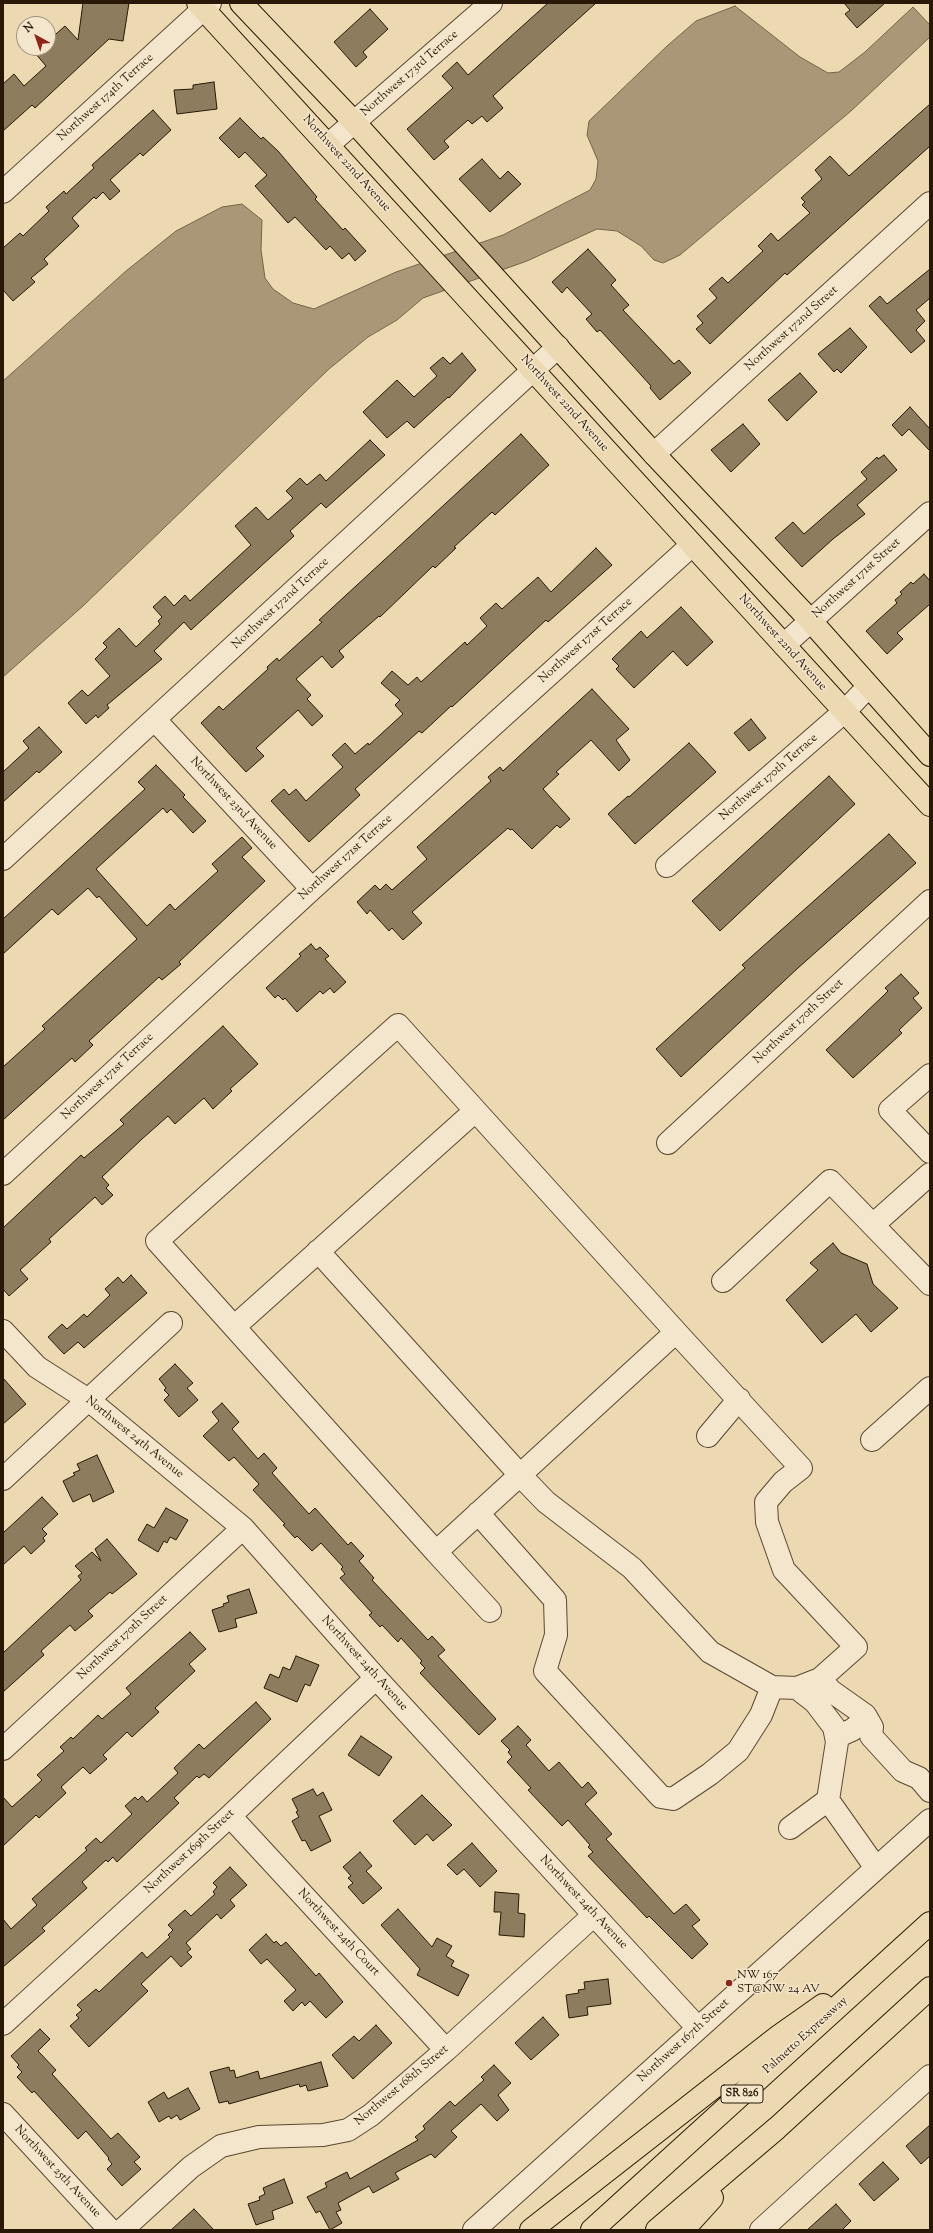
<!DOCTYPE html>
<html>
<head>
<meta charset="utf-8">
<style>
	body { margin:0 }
	#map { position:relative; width:933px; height:2233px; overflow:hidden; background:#ecd9b1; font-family:"Sorts Mill Goudy",serif }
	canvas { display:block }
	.frame { position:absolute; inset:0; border:4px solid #291805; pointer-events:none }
	.north { position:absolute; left:16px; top:16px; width:40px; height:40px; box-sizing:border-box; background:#f3e6cc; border:1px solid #a2947c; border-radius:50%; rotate:320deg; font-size:11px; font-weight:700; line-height:16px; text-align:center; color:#291805 }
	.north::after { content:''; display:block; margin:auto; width:14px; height:18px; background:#8f2418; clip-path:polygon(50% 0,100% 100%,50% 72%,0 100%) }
</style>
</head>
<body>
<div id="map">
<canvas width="933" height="2233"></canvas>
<div class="frame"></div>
<div class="north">N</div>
</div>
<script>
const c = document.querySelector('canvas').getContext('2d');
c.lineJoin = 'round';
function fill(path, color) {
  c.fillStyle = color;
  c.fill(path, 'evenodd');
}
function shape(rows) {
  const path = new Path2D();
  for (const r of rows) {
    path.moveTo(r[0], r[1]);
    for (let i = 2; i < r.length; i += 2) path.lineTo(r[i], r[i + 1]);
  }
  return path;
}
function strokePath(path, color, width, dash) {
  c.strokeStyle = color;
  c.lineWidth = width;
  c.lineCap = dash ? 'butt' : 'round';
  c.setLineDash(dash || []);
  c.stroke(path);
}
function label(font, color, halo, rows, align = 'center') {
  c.font = font + ' "Sorts Mill Goudy",serif';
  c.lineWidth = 3;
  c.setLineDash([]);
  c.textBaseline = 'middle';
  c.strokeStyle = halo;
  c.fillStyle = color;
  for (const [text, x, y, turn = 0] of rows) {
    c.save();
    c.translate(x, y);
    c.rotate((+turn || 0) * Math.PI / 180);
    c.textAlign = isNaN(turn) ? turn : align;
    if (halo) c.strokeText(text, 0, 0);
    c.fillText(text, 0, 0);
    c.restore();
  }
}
const water = shape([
	[735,6,800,57,828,73,839,72,865,52,913,7,930,25,930,37,851,111,680,255,663,263,654,260,641,246,617,231,597,229,527,261,423,298,397,320,368,337,329,369,83,606,3,677,3,381,126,271,176,231,222,207,242,204,262,220,261,250,265,278,273,289,293,303,314,309,396,272,503,235,590,190,596,179,598,161,587,135,589,121,667,46,696,21,735,6]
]);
fill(water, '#aa9777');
strokePath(water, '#766449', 1);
const building = shape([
	[83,3,129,3,123,41,109,39,35,108,32,105,3,131,3,84,14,74,24,86,46,66,35,53,41,48,48,48,48,41,65,26,78,40,83,3],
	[548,3,596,3,493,96,503,108,487,122,482,116,472,124,468,120,444,141,449,147,434,160,407,129,453,88,442,76,457,62,468,75,548,3],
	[844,3,885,3,857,28,845,14,850,10,844,3],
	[370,9,388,29,363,52,367,57,356,67,334,42,370,9],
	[214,82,217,109,177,114,174,90,193,89,193,85,214,82],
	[930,104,930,146,787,275,785,273,710,344,696,329,703,323,697,316,717,298,709,289,722,277,728,283,763,251,758,246,771,233,778,241,810,213,802,205,805,202,801,198,822,179,815,170,830,156,849,176,930,104],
	[153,110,171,130,143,156,140,153,110,180,120,191,110,200,103,192,96,199,94,197,72,218,79,226,44,259,48,264,31,278,35,282,13,301,3,290,3,248,20,233,23,236,49,211,46,207,64,191,66,194,94,168,92,165,153,110],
	[240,118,261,139,263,137,278,151,317,197,315,199,343,230,345,228,366,251,355,261,349,253,342,259,330,246,326,250,295,217,288,223,255,186,267,175,245,152,239,158,219,138,240,118],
	[482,159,500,179,508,171,521,184,490,212,459,179,482,159],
	[588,249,616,280,611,285,629,305,623,310,674,364,679,360,691,373,660,400,650,388,651,386,623,355,600,330,597,332,586,319,592,314,567,287,562,293,552,282,588,249],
	[930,269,930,298,916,310,925,321,916,330,925,341,911,353,869,306,880,296,887,304,930,269],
	[850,328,867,347,841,373,837,369,834,372,818,354,850,328],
	[462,353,476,370,449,398,448,397,414,428,407,421,387,438,363,412,397,380,414,397,437,376,430,368,443,357,450,364,462,353],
	[800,373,817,392,787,421,768,400,800,373],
	[910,407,930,429,930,451,909,429,902,436,892,425,910,407],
	[743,424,760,444,731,472,711,450,743,424],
	[521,434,549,465,495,515,492,512,454,547,456,548,435,568,433,566,380,617,379,616,339,651,344,657,332,668,322,656,296,679,311,695,307,699,323,716,312,726,298,710,256,748,264,756,246,772,201,723,219,706,223,710,268,669,267,667,277,658,279,661,322,622,319,620,521,434],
	[370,440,385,455,326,508,321,503,290,531,294,536,191,630,184,622,154,651,162,659,107,705,109,708,98,718,96,715,86,724,68,703,82,690,88,696,110,676,95,659,107,647,103,643,119,628,136,647,160,624,158,621,162,617,153,607,165,596,174,606,185,595,190,601,251,545,235,526,256,507,268,520,293,498,286,491,300,478,307,485,320,474,326,481,370,440],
	[884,455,897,470,857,505,865,514,833,539,802,567,775,538,793,522,804,534,867,479,861,472,877,457,878,459,884,455],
	[596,548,612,565,548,622,546,620,452,707,451,706,422,733,419,731,355,789,360,795,309,842,271,801,284,789,289,795,296,789,306,801,343,767,332,755,345,743,355,754,368,743,369,745,403,714,395,705,400,700,381,683,392,671,408,685,417,677,421,682,465,642,467,645,487,626,480,618,496,603,502,609,538,577,551,592,596,548],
	[924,574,930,581,930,604,897,633,903,639,887,654,866,631,897,603,895,600,902,594,900,592,911,582,913,584,924,574],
	[681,607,713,642,687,666,673,651,634,688,616,669,619,666,612,659,641,631,647,638,681,607],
	[592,689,629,729,616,740,630,760,619,771,591,740,556,772,559,774,543,789,570,819,560,828,557,825,532,849,512,829,510,830,508,828,412,912,422,923,403,940,392,928,389,931,370,910,367,914,357,902,375,885,380,890,386,884,392,890,427,859,417,847,491,781,488,777,500,767,503,771,592,689],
	[751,719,766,738,749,751,734,733,751,719],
	[39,727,62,752,39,773,37,771,3,802,3,772,29,748,23,741,39,727],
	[689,743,716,772,635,844,608,814,628,796,629,797,689,743],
	[156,765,185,795,183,797,206,821,193,833,171,809,167,813,163,808,96,869,147,926,170,904,175,910,218,871,212,864,242,837,252,848,242,857,265,881,179,962,181,964,162,980,159,977,89,1041,93,1045,75,1062,72,1058,3,1120,3,1067,45,1029,42,1026,137,939,99,896,97,898,88,888,58,915,52,909,3,954,3,919,145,789,138,782,156,765],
	[829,776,855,804,720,931,692,901,829,776],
	[889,834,916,863,798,968,681,1077,656,1049,745,968,742,965,889,834],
	[311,944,316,950,320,947,329,956,325,959,346,982,334,993,330,988,323,994,320,991,297,1012,285,998,283,1000,278,995,275,998,266,988,301,956,299,954,311,944],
	[901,974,919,993,913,998,922,1008,899,1030,902,1033,853,1078,826,1050,882,997,888,991,885,988,901,974],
	[223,1026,258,1064,230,1089,232,1091,213,1109,204,1098,175,1124,168,1116,142,1139,102,1177,109,1185,106,1188,113,1195,102,1205,95,1197,49,1239,51,1242,20,1270,28,1279,9,1296,3,1289,3,1228,81,1155,84,1158,124,1124,120,1120,223,1026],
	[833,1243,841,1253,867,1264,873,1284,898,1308,871,1332,856,1314,822,1343,786,1300,818,1270,810,1263,833,1243],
	[131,1275,147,1293,84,1348,78,1342,64,1354,48,1337,62,1324,67,1329,84,1314,87,1317,110,1295,105,1289,118,1277,123,1283,131,1275],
	[175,1364,193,1383,187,1388,198,1400,179,1417,164,1400,169,1395,164,1390,166,1388,159,1379,175,1364],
	[3,1378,26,1404,3,1424,3,1378],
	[222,1403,239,1422,232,1429,258,1459,264,1453,277,1468,272,1473,309,1514,315,1508,348,1545,351,1542,364,1556,359,1561,374,1578,372,1580,428,1640,432,1636,445,1650,438,1656,496,1719,479,1735,420,1673,425,1668,420,1663,422,1661,401,1638,398,1642,382,1625,380,1627,369,1615,372,1613,340,1578,345,1574,341,1569,343,1567,321,1543,312,1551,297,1536,295,1538,283,1525,285,1524,253,1490,259,1484,234,1457,229,1461,203,1436,219,1421,212,1412,222,1403],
	[97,1455,114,1492,93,1502,90,1494,73,1502,63,1481,75,1475,73,1473,80,1470,77,1464,97,1455],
	[42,1497,58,1514,42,1529,47,1534,43,1538,45,1541,31,1554,24,1546,3,1565,3,1533,42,1497],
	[166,1508,188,1520,176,1540,170,1537,167,1543,164,1541,158,1552,138,1540,147,1524,154,1528,166,1508],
	[107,1539,137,1574,112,1594,110,1592,88,1611,93,1616,75,1631,70,1625,41,1651,44,1655,3,1692,3,1653,81,1580,78,1576,82,1573,75,1566,92,1552,101,1561,95,1549,107,1539],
	[249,1589,257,1613,235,1619,237,1627,219,1632,212,1610,224,1606,223,1604,229,1602,227,1596,249,1589],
	[190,1632,206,1649,189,1664,195,1671,155,1708,159,1712,132,1737,127,1732,103,1755,107,1759,90,1774,83,1767,61,1787,66,1793,39,1818,36,1815,3,1846,3,1797,12,1807,42,1780,37,1775,64,1751,60,1747,71,1737,73,1739,98,1715,102,1719,131,1694,126,1688,190,1632],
	[296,1656,319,1665,310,1686,305,1684,297,1702,264,1688,270,1674,279,1678,283,1667,290,1670,296,1656],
	[256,1702,271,1719,209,1778,204,1774,199,1778,197,1776,174,1798,179,1803,117,1862,113,1857,108,1862,106,1860,82,1882,87,1888,42,1928,45,1931,3,1967,3,1919,11,1929,37,1905,32,1899,87,1850,85,1848,96,1838,101,1843,132,1814,125,1806,135,1797,138,1800,142,1796,147,1802,178,1773,174,1768,199,1744,204,1749,256,1702],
	[518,1726,531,1740,526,1745,549,1771,559,1762,582,1788,588,1782,597,1793,585,1804,612,1834,606,1839,674,1914,686,1904,700,1920,692,1926,708,1944,692,1959,649,1916,647,1918,588,1856,593,1852,588,1847,590,1845,568,1820,562,1826,528,1790,531,1788,507,1762,512,1757,508,1752,510,1750,501,1741,518,1726],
	[361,1736,392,1757,379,1776,348,1755,361,1736],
	[313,1789,317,1796,323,1792,332,1810,319,1816,331,1841,311,1851,305,1840,302,1841,292,1821,299,1817,296,1812,298,1811,292,1799,313,1789],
	[422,1795,452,1825,433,1841,427,1834,415,1845,393,1821,422,1795],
	[472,1843,497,1871,480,1887,464,1869,457,1875,447,1865,472,1843],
	[360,1852,372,1866,366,1871,382,1888,363,1904,348,1887,353,1883,348,1878,351,1876,343,1867,360,1852],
	[230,1867,247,1885,230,1900,235,1906,221,1919,217,1914,186,1943,191,1949,187,1952,192,1957,181,1967,171,1956,141,1984,148,1991,89,2047,70,2026,79,2018,76,2015,82,2010,77,2005,96,1989,99,1992,142,1952,147,1958,170,1937,168,1935,173,1930,168,1925,185,1910,191,1916,215,1894,213,1892,217,1887,213,1883,230,1867],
	[495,1892,519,1894,518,1913,525,1914,524,1937,499,1935,501,1912,494,1912,495,1892],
	[398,1909,432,1947,437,1938,452,1946,446,1956,454,1961,451,1966,469,1975,458,1996,417,1975,420,1969,381,1925,398,1909],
	[266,1934,274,1943,276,1941,281,1946,286,1942,316,1976,319,1973,343,2002,326,2018,310,2001,305,2006,302,2002,293,2011,284,2001,296,1990,267,1959,261,1964,249,1950,266,1934],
	[608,1979,611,2004,587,2007,588,2015,569,2018,566,1995,579,1993,578,1990,585,1989,584,1982,608,1979],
	[543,2017,559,2035,531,2060,515,2043,543,2017],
	[376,2025,392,2043,353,2079,332,2055,354,2036,359,2041,376,2025],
	[40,2029,50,2039,38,2051,56,2070,52,2074,111,2139,118,2133,140,2157,134,2162,141,2169,122,2186,107,2169,112,2164,108,2159,109,2158,86,2131,78,2139,34,2091,32,2093,17,2077,22,2072,17,2067,19,2065,11,2056,40,2029],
	[321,2062,328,2086,308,2091,306,2085,300,2087,299,2084,229,2104,228,2101,219,2103,210,2072,229,2067,230,2071,234,2070,236,2078,258,2071,260,2079,321,2062],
	[494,2065,511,2083,498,2095,509,2110,497,2121,481,2104,451,2131,457,2137,435,2158,431,2154,395,2173,399,2179,373,2193,369,2186,338,2203,341,2210,336,2212,342,2223,330,2230,320,2211,316,2213,307,2197,327,2187,325,2183,347,2172,350,2179,418,2140,415,2137,425,2129,423,2126,450,2101,455,2106,484,2080,481,2077,494,2065],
	[188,2088,200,2109,180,2120,177,2115,171,2119,169,2116,159,2122,148,2102,164,2092,168,2099,188,2088],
	[930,2125,930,2156,921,2164,906,2146,930,2125],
	[883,2162,899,2179,874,2201,859,2184,883,2162],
	[284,2179,293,2203,272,2211,274,2219,256,2225,248,2204,260,2200,259,2197,265,2194,263,2188,284,2179],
	[836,2204,851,2221,842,2230,807,2230,836,2204],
	[194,2209,214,2230,171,2230,194,2209]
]);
fill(building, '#8e7c5e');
strokePath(building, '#291805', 1);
const minor = shape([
	[328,145,491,3],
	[3,192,210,3],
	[654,454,930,203],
	[784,645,930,513],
	[155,720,312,889],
	[3,859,558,347],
	[667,866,845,711,868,687],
	[930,1075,890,1110,930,1152],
	[668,1143,930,901],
	[3,1174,312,889,692,545],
	[874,1224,930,1174],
	[318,1251,520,1475,436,1552,157,1241,398,1025,676,1332,520,1475,546,1502,632,1568,710,1652,772,1687,797,1688,820,1679,856,1647,784,1570,767,1522,766,1502,783,1482,801,1468,676,1332],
	[723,1281,830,1181,930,1284],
	[234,1327,475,1111],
	[3,1331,37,1367,90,1401,243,1528,376,1678,698,2028],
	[708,1436,739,1399],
	[872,1440,930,1388],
	[3,1479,171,1323],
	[478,1513,555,1600,556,1635,545,1671,661,1797,673,1799,710,1774,738,1751,761,1715,772,1687],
	[436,1552,490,1611],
	[820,1679,831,1691,865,1715,872,1727,871,1736,903,1771,919,1778,930,1791],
	[797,1688,815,1702,834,1727,837,1742,828,1800,876,1868],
	[836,1737,852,1730,867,1718],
	[3,1749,243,1528],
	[230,1816,446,2050],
	[790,1828,828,1800],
	[3,2024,230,1816,376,1678],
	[3,2114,110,2230],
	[122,2230,191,2167,221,2146,259,2137,323,2135,348,2130,371,2115,446,2050,594,1915],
	[474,2230,930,1820],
	[761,2230,930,2076]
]);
const major = shape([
	[198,3,930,805],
	[241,3,355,123,654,454,810,620,930,755]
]);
const highway = shape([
	[531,2230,779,2036,823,2005],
	[592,2230,930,1923],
	[657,2230,777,2128,930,1988],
	[683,2230,712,2198]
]);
strokePath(minor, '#5a4830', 24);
strokePath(major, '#291805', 24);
strokePath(highway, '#291805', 24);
strokePath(minor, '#f3e6cc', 22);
strokePath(major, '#ecd9b1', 22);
strokePath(highway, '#ecd9b1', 22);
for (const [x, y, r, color] of [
	[729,1983,4,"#8f2418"]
]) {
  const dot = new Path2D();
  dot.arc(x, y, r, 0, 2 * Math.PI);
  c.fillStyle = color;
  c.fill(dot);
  strokePath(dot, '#f3e6cc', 1.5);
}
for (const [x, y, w] of [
	[742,2094,42]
]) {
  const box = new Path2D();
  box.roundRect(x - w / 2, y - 9, w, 18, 3);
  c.fillStyle = '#f3e6cc';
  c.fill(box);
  strokePath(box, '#291805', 1);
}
label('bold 11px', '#291805', null, [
	["SR 826",742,2094]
]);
label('12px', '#291805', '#f3e6cc', [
	["Northwest 173rd Terrace",410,74,-41],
	["Northwest 174th Terrace",106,98,-42],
	["Northwest 22nd Avenue",346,164,48],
	["Northwest 172nd Street",792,329,-42],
	["Northwest 22nd Avenue",564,404,48],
	["Northwest 171st Street",857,579,-42],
	["Northwest 172nd Terrace",281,604,-43],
	["Northwest 171st Terrace",586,641,-42],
	["Northwest 22nd Avenue",782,643,48],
	["Northwest 170th Terrace",769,778,-41],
	["Northwest 23rd Avenue",233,804,47],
	["Northwest 171st Terrace",346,858,-42],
	["Northwest 170th Street",799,1022,-43],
	["Northwest 171st Terrace",108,1077,-43],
	["Northwest 24th Avenue",134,1438,39],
	["Northwest 170th Street",123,1638,-43],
	["Northwest 24th Avenue",364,1664,48],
	["Northwest 169th Street",190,1852,-43],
	["Northwest 24th Avenue",583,1903,47],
	["Northwest 24th Court",338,1933,47],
	["Palmetto Expressway",806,2036,-42],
	["Northwest 167th Street",684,2041,-42],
	["Northwest 168th Street",402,2086,-40],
	["Northwest 25th Avenue",57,2172,47]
]);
label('12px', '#291805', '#f3e6cc', [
	["NW 167",737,1976],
	["ST@NW 24 AV",737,1990]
], 'left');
</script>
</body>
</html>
